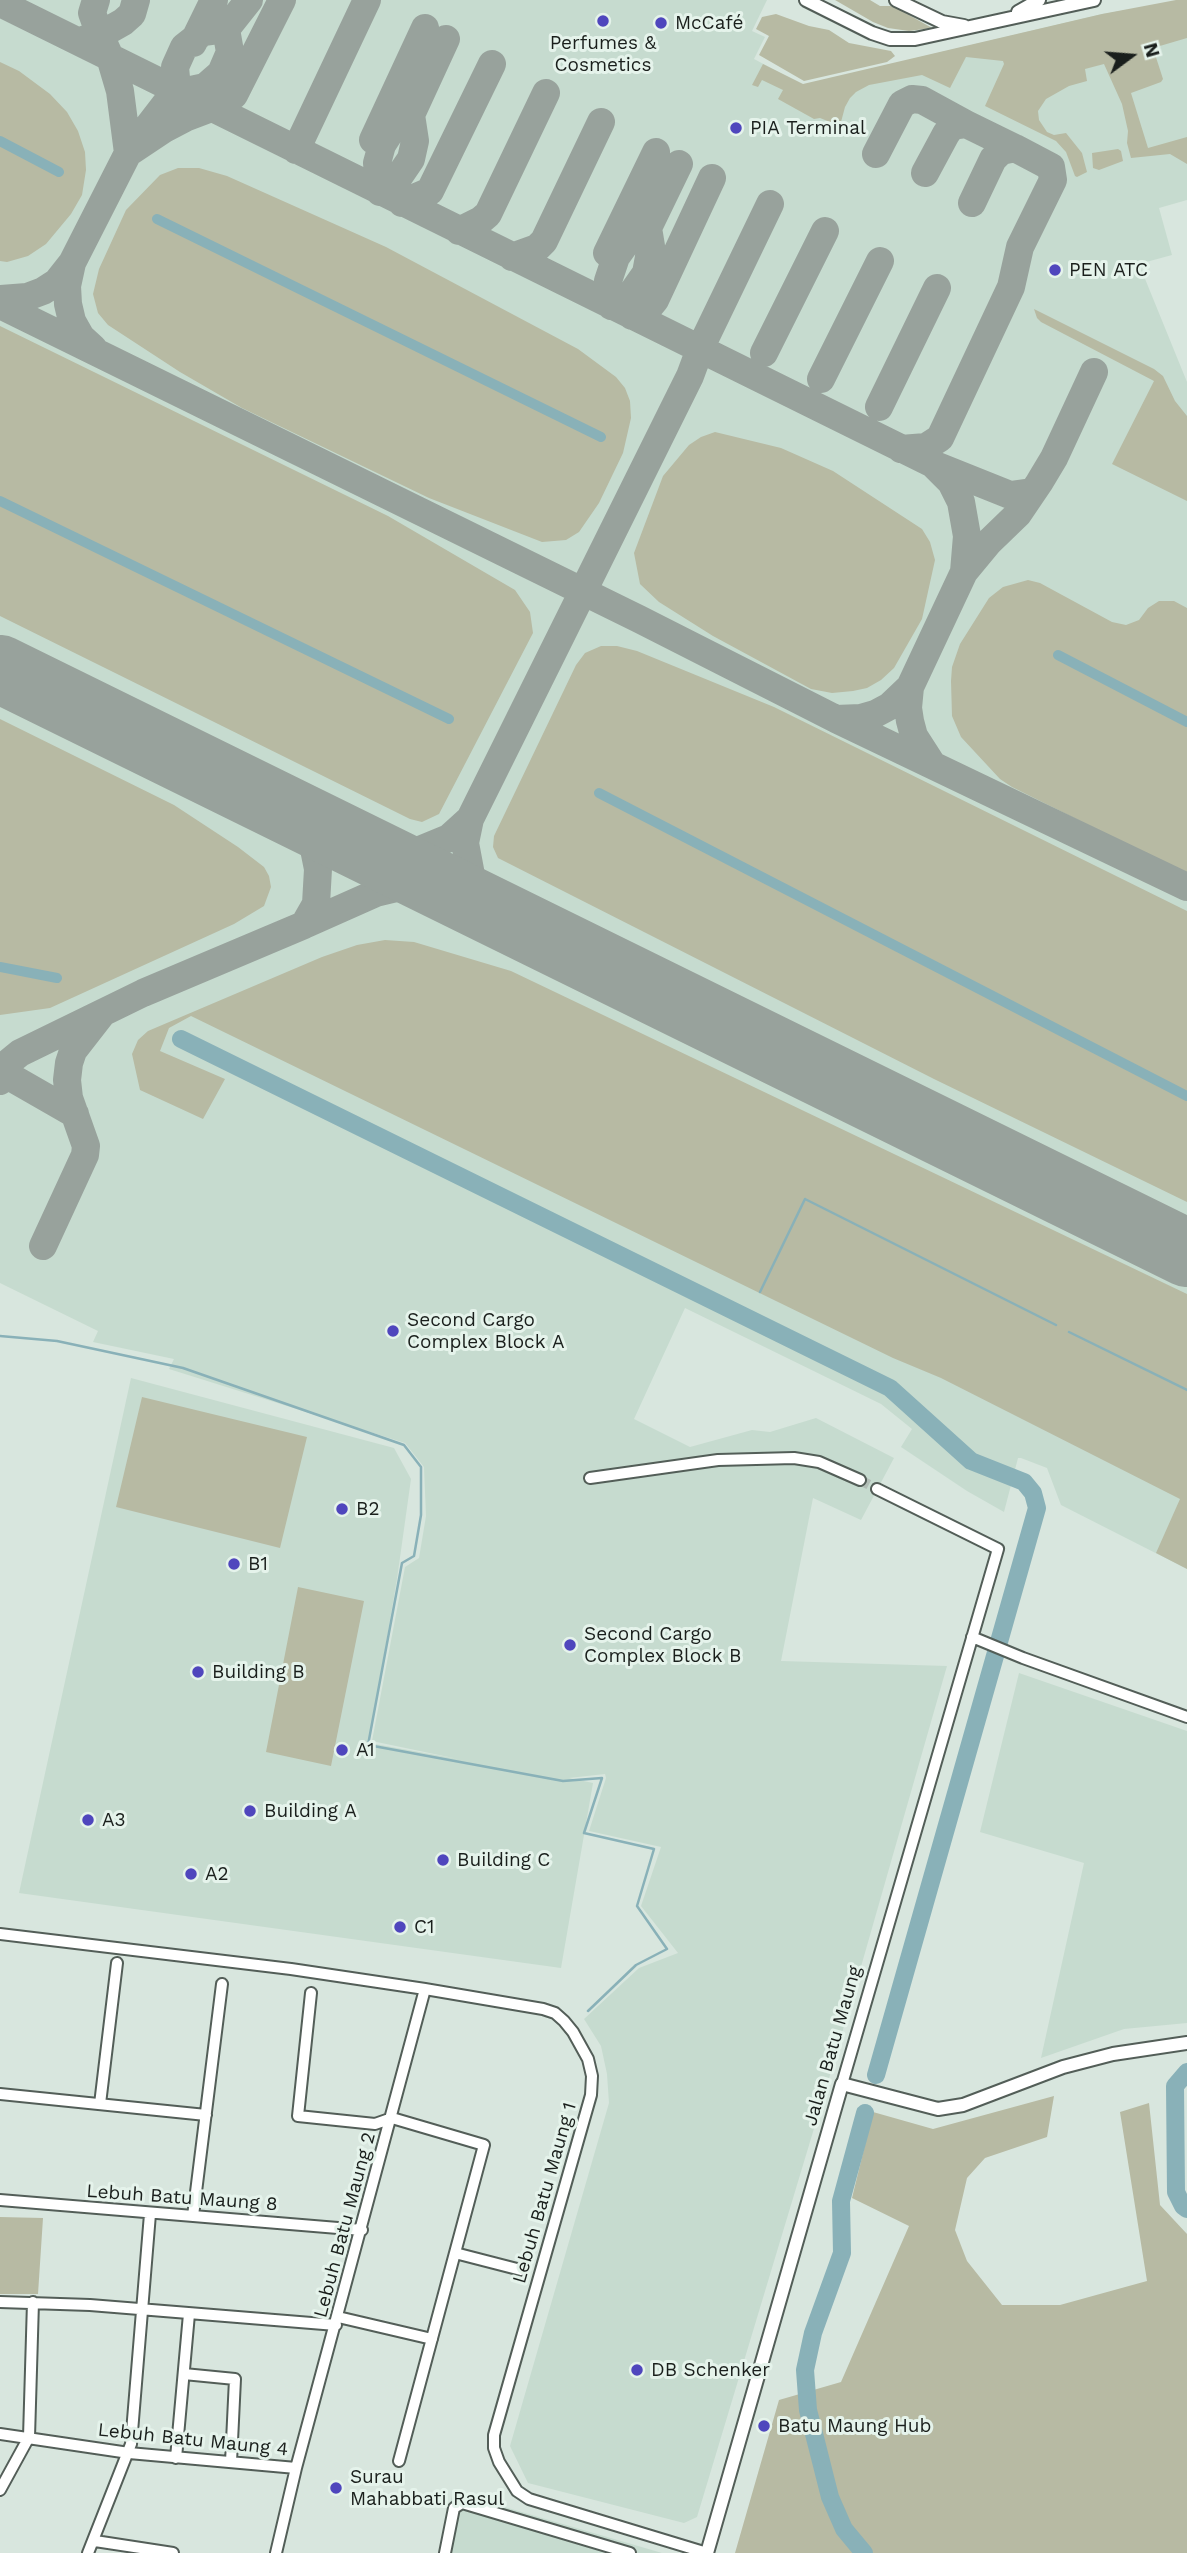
<!DOCTYPE html>
<html>
<head>
<meta charset="utf-8">
<style>
	body { margin:0 }
	#map { position:relative; width:1187px; height:2553px; overflow:hidden; background:#d8e6de; font-family:"Work Sans",sans-serif }
	canvas { display:block }
	.north { position:absolute; left:1096px; top:21px; width:70px; height:70px; -webkit-text-stroke:5px #e5f3eb; paint-order:stroke; rotate:74deg; font-size:19px; font-weight:700; line-height:28px; text-align:center; color:#1a1f1c }
	.north::after { content:''; display:block; margin:auto; width:24px; height:32px; background:#1a1f1c; clip-path:polygon(50% 0,100% 100%,50% 72%,0 100%) }
</style>
</head>
<body>
<div id="map">
<canvas width="1187" height="2553"></canvas>
<div class="north">N</div>
</div>
<script>
const c = document.querySelector('canvas').getContext('2d');
c.lineJoin = 'round';
function fill(path, color) {
  c.fillStyle = color;
  c.fill(path, 'evenodd');
}
function shape(rows) {
  const path = new Path2D();
  for (const r of rows) {
    path.moveTo(r[0], r[1]);
    for (let i = 2; i < r.length; i += 2) path.lineTo(r[i], r[i + 1]);
  }
  return path;
}
function strokePath(path, color, width, dash) {
  c.strokeStyle = color;
  c.lineWidth = width;
  c.lineCap = dash ? 'butt' : 'round';
  c.setLineDash(dash || []);
  c.stroke(path);
}
function label(font, color, halo, rows, align = 'center') {
  c.font = font + ' "Work Sans",sans-serif';
  c.lineWidth = 6;
  c.setLineDash([]);
  c.textBaseline = 'middle';
  c.strokeStyle = halo;
  c.fillStyle = color;
  for (const [text, x, y, turn = 0] of rows) {
    c.save();
    c.translate(x, y);
    c.rotate((+turn || 0) * Math.PI / 180);
    c.textAlign = isNaN(turn) ? turn : align;
    if (halo) c.strokeText(text, 0, 0);
    c.fillText(text, 0, 0);
    c.restore();
  }
}
fill(shape([
	[0,0,767,0,752,31,765,37,754,59,803,85,1102,14,1187,0,1187,200,1159,208,1172,255,1139,264,1187,382,1187,1569,1061,1505,1047,1468,1021,1458,1018,1458,1004,1512,967,1491,901,1447,912,1429,881,1404,685,1308,634,1419,690,1447,752,1430,770,1432,816,1418,894,1458,861,1520,813,1498,781,1661,947,1666,828,2082,697,2517,684,2523,528,2483,510,2446,609,2103,607,2074,601,2046,584,2019,639,1968,678,1953,641,1906,661,1847,589,1831,606,1778,605,1774,569,1778,593,1783,561,1968,19,1893,131,1378,394,1448,411,1479,397,1579,369,1743,458,1759,372,1741,405,1567,419,1558,426,1516,424,1467,405,1443,169,1369,174,1359,93,1342,98,1331,0,1283],
	[1019,1673,1187,1731,1187,2023,1124,2029,1041,2058,1084,1863,980,1832],
	[453,2492,662,2553,439,2553]
]), '#c6dbcf');
fill(shape([
	[835,0,870,0,880,6,893,6,932,28,909,31,888,28,873,22],
	[1176,0,1187,0,1187,38,1153,48,1163,79,1161,82,1131,93,1148,148,1187,137,1187,164,1170,154,1131,158,1127,143,1128,131,1122,104,1104,64,1085,69,1087,81,1069,86,1046,99,1038,111,1039,120,1047,132,1054,135,1066,133,1082,153,1087,172,1077,177,1075,176,1066,152,1056,141,985,106,1004,64,1003,61,966,57,950,88,922,75,869,85,856,92,850,98,845,107,841,122,830,122,820,118,814,119,778,99,783,90,762,80,758,87,752,85,763,64,803,84,1102,14],
	[776,14,809,26,829,30,849,43,891,51,895,56,887,62,804,81,759,55,769,36,756,29,762,17],
	[0,62,19,71,50,94,67,112,78,131,85,152,86,170,82,195,71,214,46,244,28,256,7,262,0,261],
	[1118,149,1121,151,1123,161,1099,170,1093,168,1092,153],
	[178,168,199,168,227,176,386,247,578,349,616,377,625,388,630,401,631,418,623,453,599,503,579,532,566,540,542,542,429,498,242,408,180,372,108,325,98,313,93,294,99,269,126,210,160,175],
	[1034,309,1154,369,1163,376,1175,401,1187,416,1187,501,1112,464,1154,381,1041,322,1037,318],
	[0,326,388,516,515,590,530,612,533,633,439,814,422,822,410,819,0,616],
	[715,432,781,448,833,471,922,529,930,542,935,560,922,619,894,668,881,680,867,688,853,691,832,693,811,689,713,636,659,602,640,584,634,553,663,476,689,445,701,437],
	[1028,580,1040,583,1112,622,1126,625,1139,620,1148,608,1159,601,1174,601,1187,608,1187,874,1012,787,1000,779,961,737,952,716,951,681,952,667,960,644,989,598,1003,587],
	[601,646,617,646,637,651,774,707,1187,911,1187,1202,934,1079,498,858,493,847,494,836,576,665,585,653],
	[0,719,174,805,238,847,264,867,269,876,271,887,264,906,234,924,50,1008,0,1015],
	[385,940,414,942,511,971,1187,1294,1187,1569,1156,1553,1180,1499,941,1378,893,1358,191,1016,169,1028,160,1051,225,1079,203,1119,140,1090,132,1054,138,1040,148,1031,322,957,357,945],
	[142,1397,307,1437,280,1548,116,1507],
	[298,1587,364,1601,331,1766,266,1752],
	[1054,2096,1047,2137,985,2158,967,2178,955,2230,967,2261,1002,2305,1060,2305,1147,2281,1120,2112,1149,2103,1160,2205,1187,2234,1187,2553,735,2553,779,2400,841,2382,909,2226,852,2198,873,2112,933,2129],
	[0,2217,43,2218,38,2294,0,2294]
]), '#b7baa3');
strokePath(shape([
	[760,1292,805,1199,1056,1325],
	[1069,1332,1187,1390],
	[0,1336,57,1341,183,1368,404,1445,421,1467,421,1515,414,1556,402,1563,368,1745,563,1781,602,1778,584,1833,654,1849,637,1906,667,1949,636,1965,588,2011]
]), '#89b1b8', 2.5);
strokePath(shape([
	[0,141,59,172],
	[157,219,601,437],
	[0,501,449,719],
	[1058,655,1187,722],
	[599,793,1187,1096],
	[0,967,57,978]
]), '#89b1b8', 10);
strokePath(shape([
	[181,1039,890,1388,971,1461,1024,1482,1033,1493,1037,1508,876,2075],
	[1187,2072,1175,2086,1176,2192,1183,2206,1187,2209],
	[864,2553,844,2529,830,2497,808,2410,805,2370,813,2333,842,2253,841,2201,865,2113]
]), '#89b1b8', 18);
strokePath(shape([
	[0,3,935,465,1010,495,1032,492],
	[226,29,249,0],
	[83,40,100,35,92,13,96,0],
	[193,43,214,0],
	[177,89,191,90,205,87,221,73,230,52,226,29],
	[411,115,415,141,411,159,396,181,380,192,377,163,382,145,391,131,411,115,446,39],
	[140,137,177,89,175,67,184,47,203,32,226,29],
	[373,140,425,28],
	[296,150,367,0],
	[128,153,164,129,185,118,222,104,234,95,282,0],
	[876,154,902,104,912,99,922,100,966,124],
	[925,173,946,134,951,127,958,125,966,124,1015,148,1001,151,993,159,972,203],
	[402,203,430,191,492,64],
	[648,228,651,246,646,273,632,293,611,306,608,281,616,257,626,243,648,228,679,164],
	[459,231,481,220,488,214,546,93],
	[607,253,656,152],
	[512,257,537,248,544,241,601,122],
	[72,263,128,153,120,91,110,57,100,35,123,22,132,14,136,0],
	[0,299,27,297,43,291,57,282,72,263,67,286,68,304,72,321,81,337,93,348],
	[0,305,639,619,836,719,1187,887],
	[632,316,645,312,655,300,712,178],
	[764,353,825,231],
	[821,379,880,261],
	[879,407,937,288],
	[901,449,926,447,940,438,1011,287,1020,247,1053,180,1051,167,1015,148],
	[935,466,951,482,961,502,967,536,964,572],
	[910,687,964,572,988,543,1018,514,1039,483,1054,458,1094,372],
	[836,719,861,718,875,714,890,706,910,687,908,708,910,721,914,736,932,764],
	[292,813,299,816,306,824,312,839,318,869,316,904,304,925,376,893,397,888,445,887,460,895],
	[356,844,415,852,449,838,470,819],
	[515,922,480,892,471,875,465,843,470,819,690,376,700,349,770,204],
	[0,1071,75,1114],
	[0,1081,9,1062,20,1053,143,993,304,925],
	[43,1246,85,1155,86,1146,69,1098,67,1080,69,1063,73,1051,101,1015]
]), '#98a29c', 28);
strokePath(shape([
	[0,669,1187,1253]
]), '#98a29c', 68);
strokePath(shape([
	[860,1480,877,1489]
]), '#b2beb7', 10, [10, 5]);
const minor = shape([
	[590,1478,718,1460,794,1458,819,1462,860,1480],
	[972,1637,1023,1658,1187,1717],
	[0,1934,291,1969,425,1989,543,2009,555,2013,564,2021,573,2032,588,2059,592,2076,591,2095,494,2435,494,2448,499,2462,517,2491,529,2499,707,2553],
	[311,1993,298,2116,375,2124,392,2118],
	[842,2084,998,1549,877,1489],
	[0,2094,206,2115],
	[100,2104,117,1963],
	[392,2118,484,2145,399,2461],
	[0,2200,362,2230],
	[193,2216,222,1984],
	[455,2253,521,2270],
	[0,2302,90,2305,336,2325],
	[338,2317,432,2339],
	[184,2374,235,2379,231,2462],
	[0,2434,129,2453,296,2468],
	[176,2458,189,2314],
	[0,2490,29,2437,33,2302],
	[95,2541,173,2553],
	[88,2553,131,2444,150,2214],
	[276,2553,296,2468,425,1989],
	[445,2553,454,2508,462,2503,630,2553]
]);
const tertiary = shape([
	[806,0,872,33,890,39,915,39,1094,0],
	[896,0,942,22,964,26],
	[1018,12,1039,0],
	[707,2553,842,2084,938,2109,963,2105,1063,2067,1113,2054,1187,2043]
]);
strokePath(minor, '#535e58', 14);
strokePath(tertiary, '#535e58', 16);
strokePath(minor, '#fff', 10);
strokePath(tertiary, '#fff', 12);
for (const [x, y, r, color] of [
	[603,21,7,"#4f46bd"],
	[661,23,7,"#4f46bd"],
	[736,128,7,"#4f46bd"],
	[1055,270,7,"#4f46bd"],
	[393,1331,7,"#4f46bd"],
	[342,1509,7,"#4f46bd"],
	[234,1564,7,"#4f46bd"],
	[570,1645,7,"#4f46bd"],
	[198,1672,7,"#4f46bd"],
	[342,1750,7,"#4f46bd"],
	[250,1811,7,"#4f46bd"],
	[88,1820,7,"#4f46bd"],
	[443,1860,7,"#4f46bd"],
	[191,1874,7,"#4f46bd"],
	[400,1927,7,"#4f46bd"],
	[637,2370,7,"#4f46bd"],
	[764,2426,7,"#4f46bd"],
	[336,2488,7,"#4f46bd"]
]) {
  const dot = new Path2D();
  dot.arc(x, y, r, 0, 2 * Math.PI);
  c.fillStyle = color;
  c.fill(dot);
  strokePath(dot, '#e5f3eb', 2.5);
}
label('19px', '#1a1f1c', '#e5f3eb', [
	["McCafé",675,23],
	["Perfumes &",603,43,"center"],
	["Cosmetics",603,65,"center"],
	["PIA Terminal",750,128],
	["PEN ATC",1069,270],
	["Second Cargo",407,1320],
	["Complex Block A",407,1342],
	["B2",356,1509],
	["B1",248,1564],
	["Second Cargo",584,1634],
	["Complex Block B",584,1656],
	["Building B",212,1672],
	["A1",356,1750],
	["Building A",264,1811],
	["A3",102,1820],
	["Building C",457,1860],
	["A2",205,1874],
	["C1",414,1927],
	["DB Schenker",651,2370],
	["Batu Maung Hub",778,2426],
	["Surau",350,2477],
	["Mahabbati Rasul",350,2499]
], 'left');
label('19px', '#1a1f1c', '#e5f3eb', [
	["Jalan Batu Maung",833,2046,-74],
	["Lebuh Batu Maung 1",545,2193,-74],
	["Lebuh Batu Maung 8",182,2198,4],
	["Lebuh Batu Maung 2",345,2225,-75],
	["Lebuh Batu Maung 4",193,2440,6]
]);
</script>
</body>
</html>
